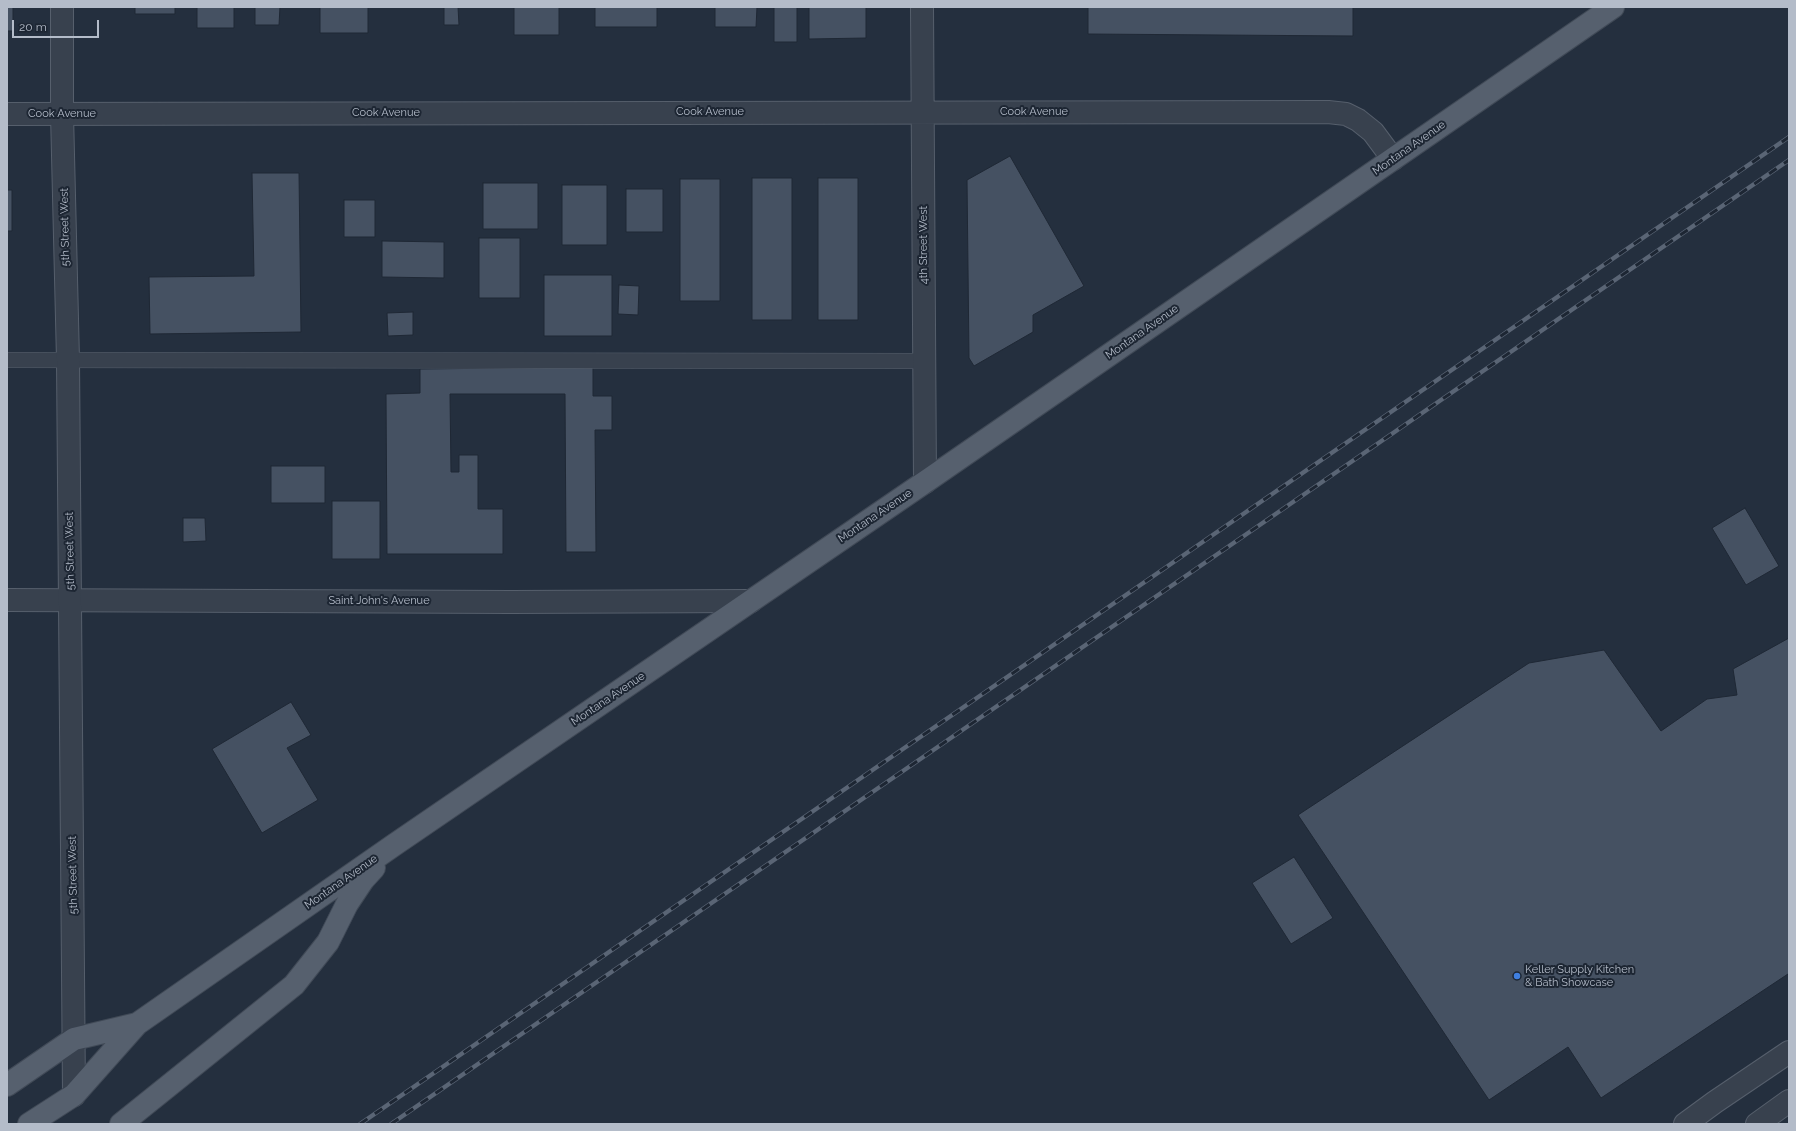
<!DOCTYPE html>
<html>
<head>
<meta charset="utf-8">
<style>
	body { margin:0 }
	#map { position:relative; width:1796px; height:1131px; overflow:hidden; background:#242f3e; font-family:Raleway,sans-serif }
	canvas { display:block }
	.frame { position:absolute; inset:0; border:8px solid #b4bcc9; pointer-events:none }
	.scale { position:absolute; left:12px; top:20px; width:87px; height:18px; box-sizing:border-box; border:2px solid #b4bcc9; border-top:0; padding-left:5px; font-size:12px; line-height:14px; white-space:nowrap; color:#b4bcc9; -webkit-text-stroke:3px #1d2633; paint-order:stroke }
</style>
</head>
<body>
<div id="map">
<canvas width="1796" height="1131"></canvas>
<div class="frame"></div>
<div class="scale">20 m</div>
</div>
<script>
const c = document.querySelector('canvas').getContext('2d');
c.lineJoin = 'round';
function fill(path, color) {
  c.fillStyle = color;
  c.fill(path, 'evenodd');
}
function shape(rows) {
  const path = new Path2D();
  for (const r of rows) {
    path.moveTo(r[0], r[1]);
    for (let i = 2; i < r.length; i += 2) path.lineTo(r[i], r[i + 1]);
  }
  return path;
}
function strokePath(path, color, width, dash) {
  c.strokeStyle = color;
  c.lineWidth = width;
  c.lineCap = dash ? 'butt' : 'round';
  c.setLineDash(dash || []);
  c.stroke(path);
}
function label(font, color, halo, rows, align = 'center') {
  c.font = font + ' Raleway,sans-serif';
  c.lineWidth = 4;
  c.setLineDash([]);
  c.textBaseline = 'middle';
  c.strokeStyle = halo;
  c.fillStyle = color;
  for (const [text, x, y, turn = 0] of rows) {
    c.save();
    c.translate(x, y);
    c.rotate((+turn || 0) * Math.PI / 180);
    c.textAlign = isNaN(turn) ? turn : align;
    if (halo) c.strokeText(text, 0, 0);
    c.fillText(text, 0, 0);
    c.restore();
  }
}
const building = shape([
	[7,7,13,7,13,31,7,31,7,7],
	[135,7,175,7,175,14,135,14,135,7],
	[197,7,234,7,234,28,197,28,197,7],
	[255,7,280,7,279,25,255,25,255,7],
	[320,7,368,7,368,33,320,33,320,7],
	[444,7,458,7,459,25,444,25,444,7],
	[514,7,559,7,559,35,514,35,514,7],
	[595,7,657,7,657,27,595,27,595,7],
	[715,7,757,7,756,27,715,27,715,7],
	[774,7,797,7,797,42,774,42,774,7],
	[809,7,866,7,866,38,809,39,809,7],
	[1088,7,1353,7,1353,36,1088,34,1088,7],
	[1010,156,1084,286,1033,315,1033,332,974,366,969,358,967,180,1010,156],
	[252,173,299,173,301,332,150,334,149,277,254,276,252,173],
	[752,178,792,178,792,320,752,320,752,178],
	[818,178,858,178,858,320,818,320,818,178],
	[680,179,720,179,720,301,680,301,680,179],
	[483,183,538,183,538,229,483,229,483,183],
	[562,185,607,185,607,245,562,245,562,185],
	[626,189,663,189,663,232,626,232,626,189],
	[7,190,12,190,12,231,7,231,7,190],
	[344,200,375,200,375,237,344,237,344,200],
	[479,238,520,238,520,298,479,298,479,238],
	[382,241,444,242,444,278,382,277,382,241],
	[544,275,612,275,612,336,544,336,544,275],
	[619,285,639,286,638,315,618,314,619,285],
	[413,312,413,335,388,336,387,313,413,312],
	[593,367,593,396,612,396,612,430,595,430,596,552,566,552,565,394,450,394,451,472,459,472,459,455,478,455,478,509,503,509,503,554,387,554,386,394,420,393,420,369,593,367],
	[271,466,325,466,325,503,271,503,271,466],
	[332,501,380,501,380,559,332,559,332,501],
	[1745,508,1779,566,1746,585,1712,528,1745,508],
	[183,518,205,518,206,541,183,542,183,518],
	[1789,638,1789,975,1788,974,1601,1098,1568,1047,1489,1100,1298,815,1529,663,1604,650,1661,731,1707,699,1737,695,1733,669,1789,638],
	[291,702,311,735,287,748,318,800,262,833,212,749,291,702],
	[1294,857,1333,918,1291,944,1252,883,1294,857]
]);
fill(building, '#455162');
strokePath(building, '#1f2835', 1);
const service = shape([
	[7,360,925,361]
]);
const minor = shape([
	[922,7,925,482],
	[7,114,1328,112,1346,114,1358,120,1373,132,1393,159],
	[7,600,511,602,751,601]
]);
const tertiary = shape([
	[62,7,62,114,68,360,74,1095],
	[1685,1124,1715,1102,1789,1052],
	[1757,1124,1789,1101]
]);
const primary = shape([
	[7,1085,74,1039,137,1024],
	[29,1124,74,1095,137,1024,394,845,925,482,1613,7],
	[121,1124,294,985,328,942,347,904,363,880,374,868]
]);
strokePath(service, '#565f6c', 16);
strokePath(minor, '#565f6c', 24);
strokePath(tertiary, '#565f6c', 24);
strokePath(primary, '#414a57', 24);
strokePath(service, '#38414e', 15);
strokePath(minor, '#38414e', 22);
strokePath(tertiary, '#38414e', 22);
strokePath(primary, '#56606e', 22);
const rail = shape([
	[360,1124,1789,137],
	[391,1124,1789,160]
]);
strokePath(rail, '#5a6575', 4.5);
strokePath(rail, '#1d2633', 3, [9]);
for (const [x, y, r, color] of [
	[1517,976,4,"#3f7fe0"]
]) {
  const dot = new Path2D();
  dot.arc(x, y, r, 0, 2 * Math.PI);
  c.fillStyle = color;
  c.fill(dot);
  strokePath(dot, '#1d2633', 1.5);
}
label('11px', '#b4bcc9', '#1d2633', [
	["Cook Avenue",710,112],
	["Cook Avenue",1034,112],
	["Cook Avenue",386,113],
	["Cook Avenue",62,114],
	["Montana Avenue",1409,148,-35],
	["5th Street West",65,227,-91],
	["4th Street West",924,245,-90],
	["Montana Avenue",1142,332,-35],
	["Montana Avenue",875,516,-34],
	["5th Street West",70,551,-91],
	["Saint John's Avenue",379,601],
	["Montana Avenue",608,699,-34],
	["5th Street West",73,875,-91],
	["Montana Avenue",341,882,-35]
]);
label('11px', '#b4bcc9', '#1d2633', [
	["Keller Supply Kitchen",1525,970],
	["& Bath Showcase",1525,983]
], 'left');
</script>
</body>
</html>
